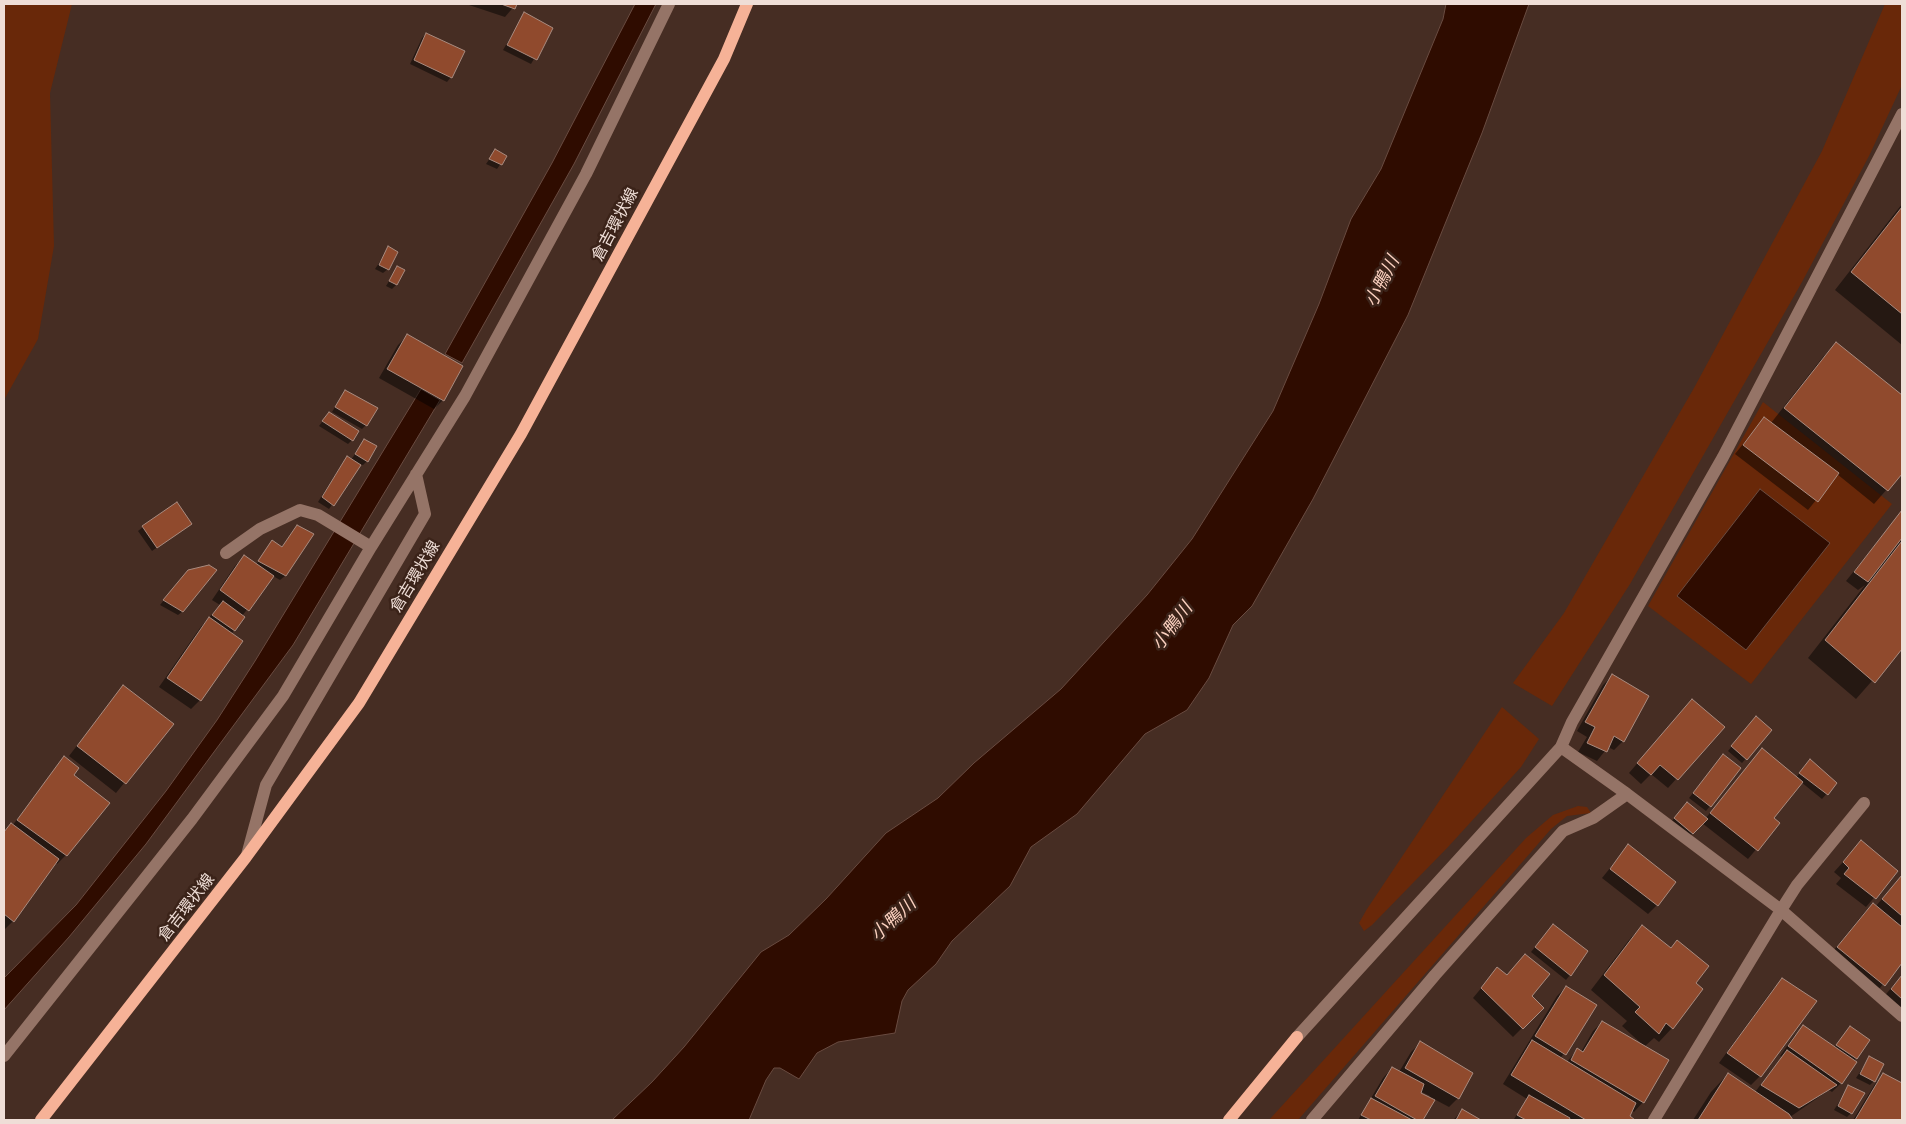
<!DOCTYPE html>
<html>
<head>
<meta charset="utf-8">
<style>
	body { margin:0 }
	#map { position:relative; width:1906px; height:1124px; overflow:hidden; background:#462d23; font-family:"Sofia Sans Condensed",sans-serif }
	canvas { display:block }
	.frame { position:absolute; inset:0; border:5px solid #efded7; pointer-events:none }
</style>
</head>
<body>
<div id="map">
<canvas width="1906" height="1124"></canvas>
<div class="frame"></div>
</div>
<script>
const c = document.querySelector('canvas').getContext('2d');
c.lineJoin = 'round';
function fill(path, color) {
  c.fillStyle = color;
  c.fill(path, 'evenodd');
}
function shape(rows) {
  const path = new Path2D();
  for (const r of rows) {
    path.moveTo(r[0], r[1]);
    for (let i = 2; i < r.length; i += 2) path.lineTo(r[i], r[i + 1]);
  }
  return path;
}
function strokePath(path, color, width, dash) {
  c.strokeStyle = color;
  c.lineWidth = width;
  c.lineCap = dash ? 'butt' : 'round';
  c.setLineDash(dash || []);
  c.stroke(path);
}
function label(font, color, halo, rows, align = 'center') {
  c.font = font + ' "Sofia Sans Condensed","Noto Sans JP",sans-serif';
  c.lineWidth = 5;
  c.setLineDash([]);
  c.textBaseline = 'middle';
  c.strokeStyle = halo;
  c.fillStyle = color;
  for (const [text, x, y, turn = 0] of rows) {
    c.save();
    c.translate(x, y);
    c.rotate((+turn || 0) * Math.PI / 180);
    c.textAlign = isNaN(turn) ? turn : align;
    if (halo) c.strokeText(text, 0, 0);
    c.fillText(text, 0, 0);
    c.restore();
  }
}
fill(shape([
	[4,4,72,4,50,93,54,246,38,339,4,400],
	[1885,4,1902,4,1902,85,1869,156,1802,282,1630,584,1552,706,1513,683,1564,613,1694,388,1822,151],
	[1763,402,1892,504,1751,684,1648,606],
	[1502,707,1539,739,1521,767,1448,847,1372,925,1364,931,1359,923,1367,909],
	[1578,806,1587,807,1591,813,1567,816,1551,829,1298,1120,1269,1120,1526,838,1553,815]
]), '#692809');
const water = shape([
	[635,4,656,4,574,164,462,363,445,354,552,163,635,4],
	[1446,4,1529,4,1482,133,1408,315,1313,499,1252,606,1233,625,1209,678,1187,710,1145,734,1077,814,1031,847,1010,886,952,941,936,964,908,990,902,1001,895,1033,838,1042,817,1053,799,1079,780,1068,774,1068,766,1080,749,1120,612,1120,652,1082,684,1047,761,952,789,935,826,899,886,833,938,798,974,763,1061,689,1147,595,1192,539,1273,411,1319,304,1351,219,1381,169,1443,19,1446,4],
	[421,389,440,400,293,645,146,844,69,937,4,1010,4,978,76,905,166,791,217,720,255,661,421,389],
	[1760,489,1830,543,1746,650,1677,596,1760,489]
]);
fill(water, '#2f0c00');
strokePath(water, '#694b40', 1);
fill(shape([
	[466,4,516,4,505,17],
	[524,14,552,28,531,64,503,50],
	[426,34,451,77,447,82,410,64,422,38],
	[495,151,506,156,497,169,486,164],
	[1902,204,1902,345,1835,290],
	[389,248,388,269,383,273,375,269],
	[398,267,396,285,392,289,386,286],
	[407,336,443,400,434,409,379,378,398,345],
	[1837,344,1902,396,1902,472,1874,504,1837,474,1808,510,1735,454,1764,418,1771,423,1823,357],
	[345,391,366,425,362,429,332,412],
	[329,413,352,440,348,444,319,426],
	[364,441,367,461,363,465,360,464,329,509,318,502,343,462,351,460],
	[1902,511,1902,647,1856,699,1808,658,1865,585,1858,590,1846,581],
	[190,524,152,551,138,531,143,527],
	[297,526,312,534,285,576,280,580,273,576,242,616,244,618,231,634,200,700,191,709,159,687,200,628,220,605,212,600,235,566,244,557,256,565,272,541,281,548],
	[183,576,183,611,178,615,160,605],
	[1612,676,1623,741,1614,750,1608,747,1597,761,1578,752,1587,737,1577,731,1603,685],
	[123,686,172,724,116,793,69,756],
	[1683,710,1723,727,1668,788,1651,774,1641,784,1629,773],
	[1752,722,1771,730,1742,763,1728,751],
	[1762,750,1796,778,1805,765,1836,783,1822,799,1801,782,1772,818,1778,823,1748,859,1702,823,1688,838,1671,822,1683,808,1705,819],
	[65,758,72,775,66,855,57,864,55,862,13,921,4,930,4,831,11,824,12,826],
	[1719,760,1710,806,1706,811,1689,798],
	[1861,842,1897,871,1866,907,1836,884,1841,878,1834,872],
	[1628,846,1657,905,1648,914,1602,878],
	[1902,875,1902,961,1875,994,1829,956,1864,913,1873,904,1876,906],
	[1553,925,1570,975,1566,980,1531,952],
	[1642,926,1694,984,1672,1028,1659,1042,1654,1038,1644,1047,1667,1060,1643,1102,1634,1112,1631,1110,1628,1117,1633,1120,1514,1119,1527,1099,1503,1084,1557,996,1566,987,1595,1006,1560,1059,1566,1063,1577,1050,1581,1052,1593,1031,1602,1022,1643,1045,1622,1026,1627,1021,1591,990,1629,940],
	[1497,969,1530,996,1542,1008,1513,1037,1473,998],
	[1902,975,1902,1015,1882,999],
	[1782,980,1760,1076,1751,1085,1719,1063,1773,989],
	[1803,1027,1834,1048,1846,1032,1856,1058,1841,1083,1832,1092,1829,1090,1790,1117,1792,1120,1693,1120,1711,1092,1728,1074,1755,1092,1782,1057,1780,1056,1794,1036],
	[1420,1043,1458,1098,1449,1107,1434,1099,1422,1120,1358,1120,1383,1078,1392,1068,1399,1072,1411,1052],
	[1420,1091,1430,1096,1429,1098,1419,1093],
	[1869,1058,1874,1081,1870,1085,1856,1078],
	[1884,1074,1902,1085,1902,1120,1853,1120,1875,1084],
	[1849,1086,1851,1113,1847,1117,1834,1110],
	[1462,1111,1479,1120,1453,1120]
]), '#0007');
const building = shape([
	[501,4,517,4,515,9,501,4],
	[524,12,553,28,537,60,507,45,524,12],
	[426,33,465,51,452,78,414,60,426,33],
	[495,149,507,156,502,165,489,159,495,149],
	[1902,207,1902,314,1851,272,1902,207],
	[388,246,398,252,389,270,379,265,388,246],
	[397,266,405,270,397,285,389,281,397,266],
	[407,334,463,366,444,401,387,369,407,334],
	[1836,342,1902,395,1902,474,1888,491,1784,408,1836,342],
	[345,390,378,408,367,426,335,407,345,390],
	[329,412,359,431,353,441,322,421,329,412],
	[1764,417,1839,473,1818,502,1743,445,1764,417],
	[364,439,377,446,368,462,355,454,364,439],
	[347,456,361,465,334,506,322,497,347,456],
	[177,502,192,524,157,548,142,526,177,502],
	[1902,510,1902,538,1868,582,1854,572,1902,510],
	[297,525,314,534,286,576,258,561,272,540,282,547,297,525],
	[1902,541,1902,649,1875,683,1825,640,1902,541],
	[244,555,274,576,249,611,220,590,244,555],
	[209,565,217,570,183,612,163,600,188,570,209,565],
	[223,601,245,617,235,631,212,615,223,601],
	[209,617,243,641,201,701,167,678,209,617],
	[1612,674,1649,696,1624,742,1614,736,1607,752,1587,743,1595,727,1585,722,1612,674],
	[123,685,174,724,126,784,77,746,123,685],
	[1692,699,1725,727,1678,780,1660,765,1651,775,1637,763,1692,699],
	[1756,716,1772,730,1747,760,1731,746,1756,716],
	[1762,748,1803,782,1774,818,1780,823,1758,851,1710,813,1762,748],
	[1723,754,1741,768,1711,807,1693,793,1723,754],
	[64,756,79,768,74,775,110,803,67,856,17,820,64,756],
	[1810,759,1837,783,1828,795,1799,773,1810,759],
	[1687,802,1708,819,1693,834,1674,818,1687,802],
	[11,823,59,859,14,922,4,914,4,832,11,823],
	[1861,840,1898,871,1876,899,1844,874,1849,868,1843,862,1861,840],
	[1628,844,1676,882,1658,906,1610,869,1628,844],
	[1902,875,1902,916,1882,899,1902,875],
	[1873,903,1902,927,1902,963,1885,986,1837,947,1873,903],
	[1553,924,1588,951,1571,976,1535,947,1553,924],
	[1642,925,1671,948,1677,940,1709,966,1696,983,1703,989,1673,1029,1666,1023,1659,1034,1635,1012,1640,1007,1604,975,1642,925],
	[1525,954,1550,974,1532,996,1544,1008,1523,1029,1481,988,1497,967,1507,975,1525,954],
	[1902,975,1902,999,1891,989,1902,975],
	[1782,978,1817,1001,1761,1077,1727,1053,1782,978],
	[1566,986,1597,1005,1566,1055,1535,1036,1566,986],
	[1602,1021,1669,1060,1644,1103,1571,1060,1577,1048,1583,1052,1602,1021],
	[1803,1025,1857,1062,1842,1084,1788,1046,1803,1025],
	[1850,1026,1870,1040,1857,1059,1836,1045,1850,1026],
	[1532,1040,1636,1103,1630,1116,1635,1120,1586,1120,1511,1075,1532,1040],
	[1420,1041,1473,1073,1459,1099,1405,1068,1420,1041],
	[1787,1050,1837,1085,1799,1108,1761,1085,1787,1050],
	[1869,1056,1884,1064,1875,1082,1860,1074,1869,1056],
	[1392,1067,1424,1084,1421,1093,1435,1100,1423,1120,1417,1120,1375,1096,1392,1067],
	[1728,1073,1789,1114,1793,1120,1698,1120,1728,1073],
	[1883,1073,1902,1083,1902,1120,1855,1120,1883,1073],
	[1848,1085,1865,1093,1852,1114,1838,1106,1848,1085],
	[1529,1095,1570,1118,1569,1120,1526,1120,1517,1115,1529,1095],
	[1371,1098,1412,1120,1371,1120,1361,1115,1371,1098],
	[1462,1109,1481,1120,1456,1120,1462,1109]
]);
fill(building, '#904a2d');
strokePath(building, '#a98b7f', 1);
strokePath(shape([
	[226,553,260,529,300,510,318,515,371,547],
	[1561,747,1627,794,1781,910,1902,1016],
	[247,855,266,785,425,514,416,474],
	[1297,1037,1561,747,1572,722,1723,457,1902,114],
	[4,1056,192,819,283,696,371,547,465,396,586,174,669,4],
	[1312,1120,1435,975,1563,831,1593,818,1627,794],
	[1654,1120,1781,910,1797,885,1864,803]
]), '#957467', 12);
strokePath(shape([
	[41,1120,246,857,359,703,521,434,724,59,747,4],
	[1229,1120,1297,1037]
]), '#f6b297', 12);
label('16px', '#efded7', '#3b2319', [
	["倉吉環状線",616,225,-62],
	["倉吉環状線",416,577,-59],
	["倉吉環状線",187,908,-52]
]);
label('italic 18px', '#fbd0bf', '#3b2319', [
	["小鴨川",1383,282,-63],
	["小鴨川",1173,627,-53],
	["小鴨川",894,920,-43]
]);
</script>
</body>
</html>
